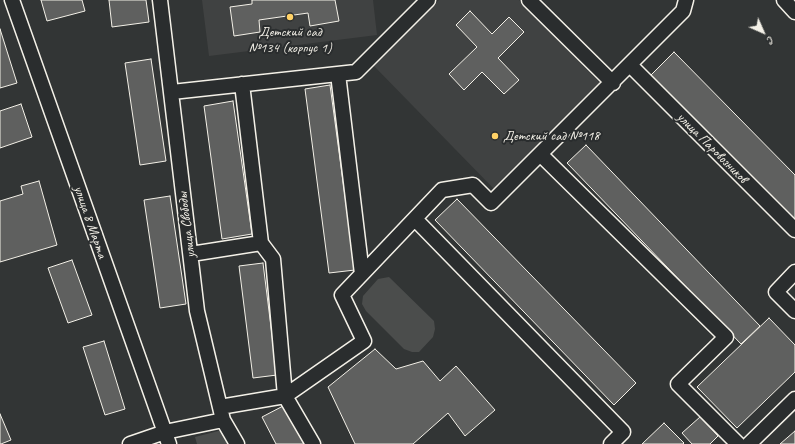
<!DOCTYPE html>
<html>
<head>
<meta charset="utf-8">
<style>
	body { margin:0 }
	#map { position:relative; width:795px; height:444px; overflow:hidden; background:#323535; font-family:Caveat,sans-serif }
	canvas { display:block }
	.north { position:absolute; left:743px; top:12px; width:40px; height:40px; -webkit-text-stroke:3px #2a2d2e; paint-order:stroke; rotate:135deg; font-size:11px; font-weight:700; line-height:16px; text-align:center; color:#f4f1e8 }
	.north::after { content:''; display:block; margin:auto; width:14px; height:18px; background:#f4f1e8; clip-path:polygon(50% 0,100% 100%,50% 72%,0 100%) }
</style>
</head>
<body>
<div id="map">
<canvas width="795" height="444"></canvas>
<div class="north">С</div>
</div>
<script>
const c = document.querySelector('canvas').getContext('2d');
c.lineJoin = 'round';
function fill(path, color) {
  c.fillStyle = color;
  c.fill(path, 'evenodd');
}
function shape(rows) {
  const path = new Path2D();
  for (const r of rows) {
    path.moveTo(r[0], r[1]);
    for (let i = 2; i < r.length; i += 2) path.lineTo(r[i], r[i + 1]);
  }
  return path;
}
function strokePath(path, color, width, dash) {
  c.strokeStyle = color;
  c.lineWidth = width;
  c.lineCap = dash ? 'butt' : 'round';
  c.setLineDash(dash || []);
  c.stroke(path);
}
function label(font, color, halo, rows, align = 'center') {
  c.font = font + ' Caveat,sans-serif';
  c.lineWidth = 4;
  c.setLineDash([]);
  c.textBaseline = 'middle';
  c.strokeStyle = halo;
  c.fillStyle = color;
  for (const [text, x, y, turn = 0] of rows) {
    c.save();
    c.translate(x, y);
    c.rotate((+turn || 0) * Math.PI / 180);
    c.textAlign = isNaN(turn) ? turn : align;
    if (halo) c.strokeText(text, 0, 0);
    c.fillText(text, 0, 0);
    c.restore();
  }
}
fill(shape([
	[202,0,373,0,377,35,209,56],
	[439,0,519,0,601,84,494,189,373,65]
]), '#404242');
fill(shape([
	[389,277,434,321,435,329,433,337,419,352,412,352,404,349,366,311,362,304,363,296,378,279],
	[222,430,230,444,197,444,195,437]
]), '#4b4d4c');
const building = shape([
	[41,0,82,0,85,11,47,21,41,0],
	[109,0,146,0,149,22,112,27,109,0],
	[252,0,335,0,339,21,310,26,308,13,259,20,260,32,234,36,230,7,252,4,252,0],
	[470,11,492,34,509,17,524,32,498,58,519,80,504,94,482,72,464,90,449,74,477,47,456,25,470,11],
	[0,29,17,83,0,88,0,29],
	[674,52,795,175,795,221,651,75,674,52],
	[151,59,166,161,140,165,125,63,151,59],
	[330,85,355,270,329,273,305,89,330,85],
	[233,101,252,234,222,239,204,106,233,101],
	[21,104,32,137,0,148,0,111,21,104],
	[586,145,760,326,741,344,567,163,586,145],
	[39,181,57,245,0,262,0,201,23,194,21,186,39,181],
	[170,196,186,304,160,308,144,200,170,196],
	[457,199,636,383,614,405,435,220,457,199],
	[72,260,92,315,68,323,48,268,72,260],
	[263,263,277,375,253,378,239,266,263,263],
	[769,318,795,345,795,372,737,428,697,387,769,318],
	[104,341,125,409,105,415,83,347,104,341],
	[375,349,396,369,423,361,440,381,456,366,495,410,465,436,448,413,413,444,355,444,328,387,375,349],
	[285,405,304,444,276,444,262,417,285,405],
	[0,414,11,440,1,444,0,444,0,414],
	[700,417,718,436,710,444,692,444,682,433,700,417],
	[664,423,684,443,683,444,642,444,664,423],
	[795,431,795,444,780,444,795,431]
]);
fill(building, '#5f605f');
strokePath(building, '#f4f1e8', 1);
const minor = shape([
	[12,0,169,444],
	[160,0,197,311,223,420,237,444],
	[529,0,613,83],
	[784,0,795,12],
	[630,65,795,230],
	[338,74,362,274],
	[242,84,261,243,273,259,285,396,313,444],
	[172,92,356,72,428,0],
	[540,154,726,337,678,384,738,444],
	[415,219,623,432,611,444],
	[191,254,261,243],
	[795,272,776,292,795,311],
	[220,407,285,396,364,341,342,295,442,190,473,185,491,203,683,11,686,0],
	[130,444,165,432,223,420],
	[749,444,795,399]
]);
strokePath(minor, '#f4f1e8', 17);
strokePath(minor, '#2a2d2e', 14);
for (const [x, y, r, color] of [
	[290,17,4,"#ffd166"],
	[495,136,4,"#ffd166"]
]) {
  const dot = new Path2D();
  dot.arc(x, y, r, 0, 2 * Math.PI);
  c.fillStyle = color;
  c.fill(dot);
  strokePath(dot, '#2a2d2e', 1.5);
}
label('14px', '#f4f1e8', '#2a2d2e', [
	["Детский сад",290,32],
	["№134 (корпус 1)",290,48],
	["Детский сад №118",503,136,"left"]
]);
label('14px', '#f4f1e8', '#2a2d2e', [
	["улица Паровозников",712,148,45],
	["улица 8 Марта",90,222,71],
	["улица Свободы",187,225,-97]
]);
</script>
</body>
</html>
